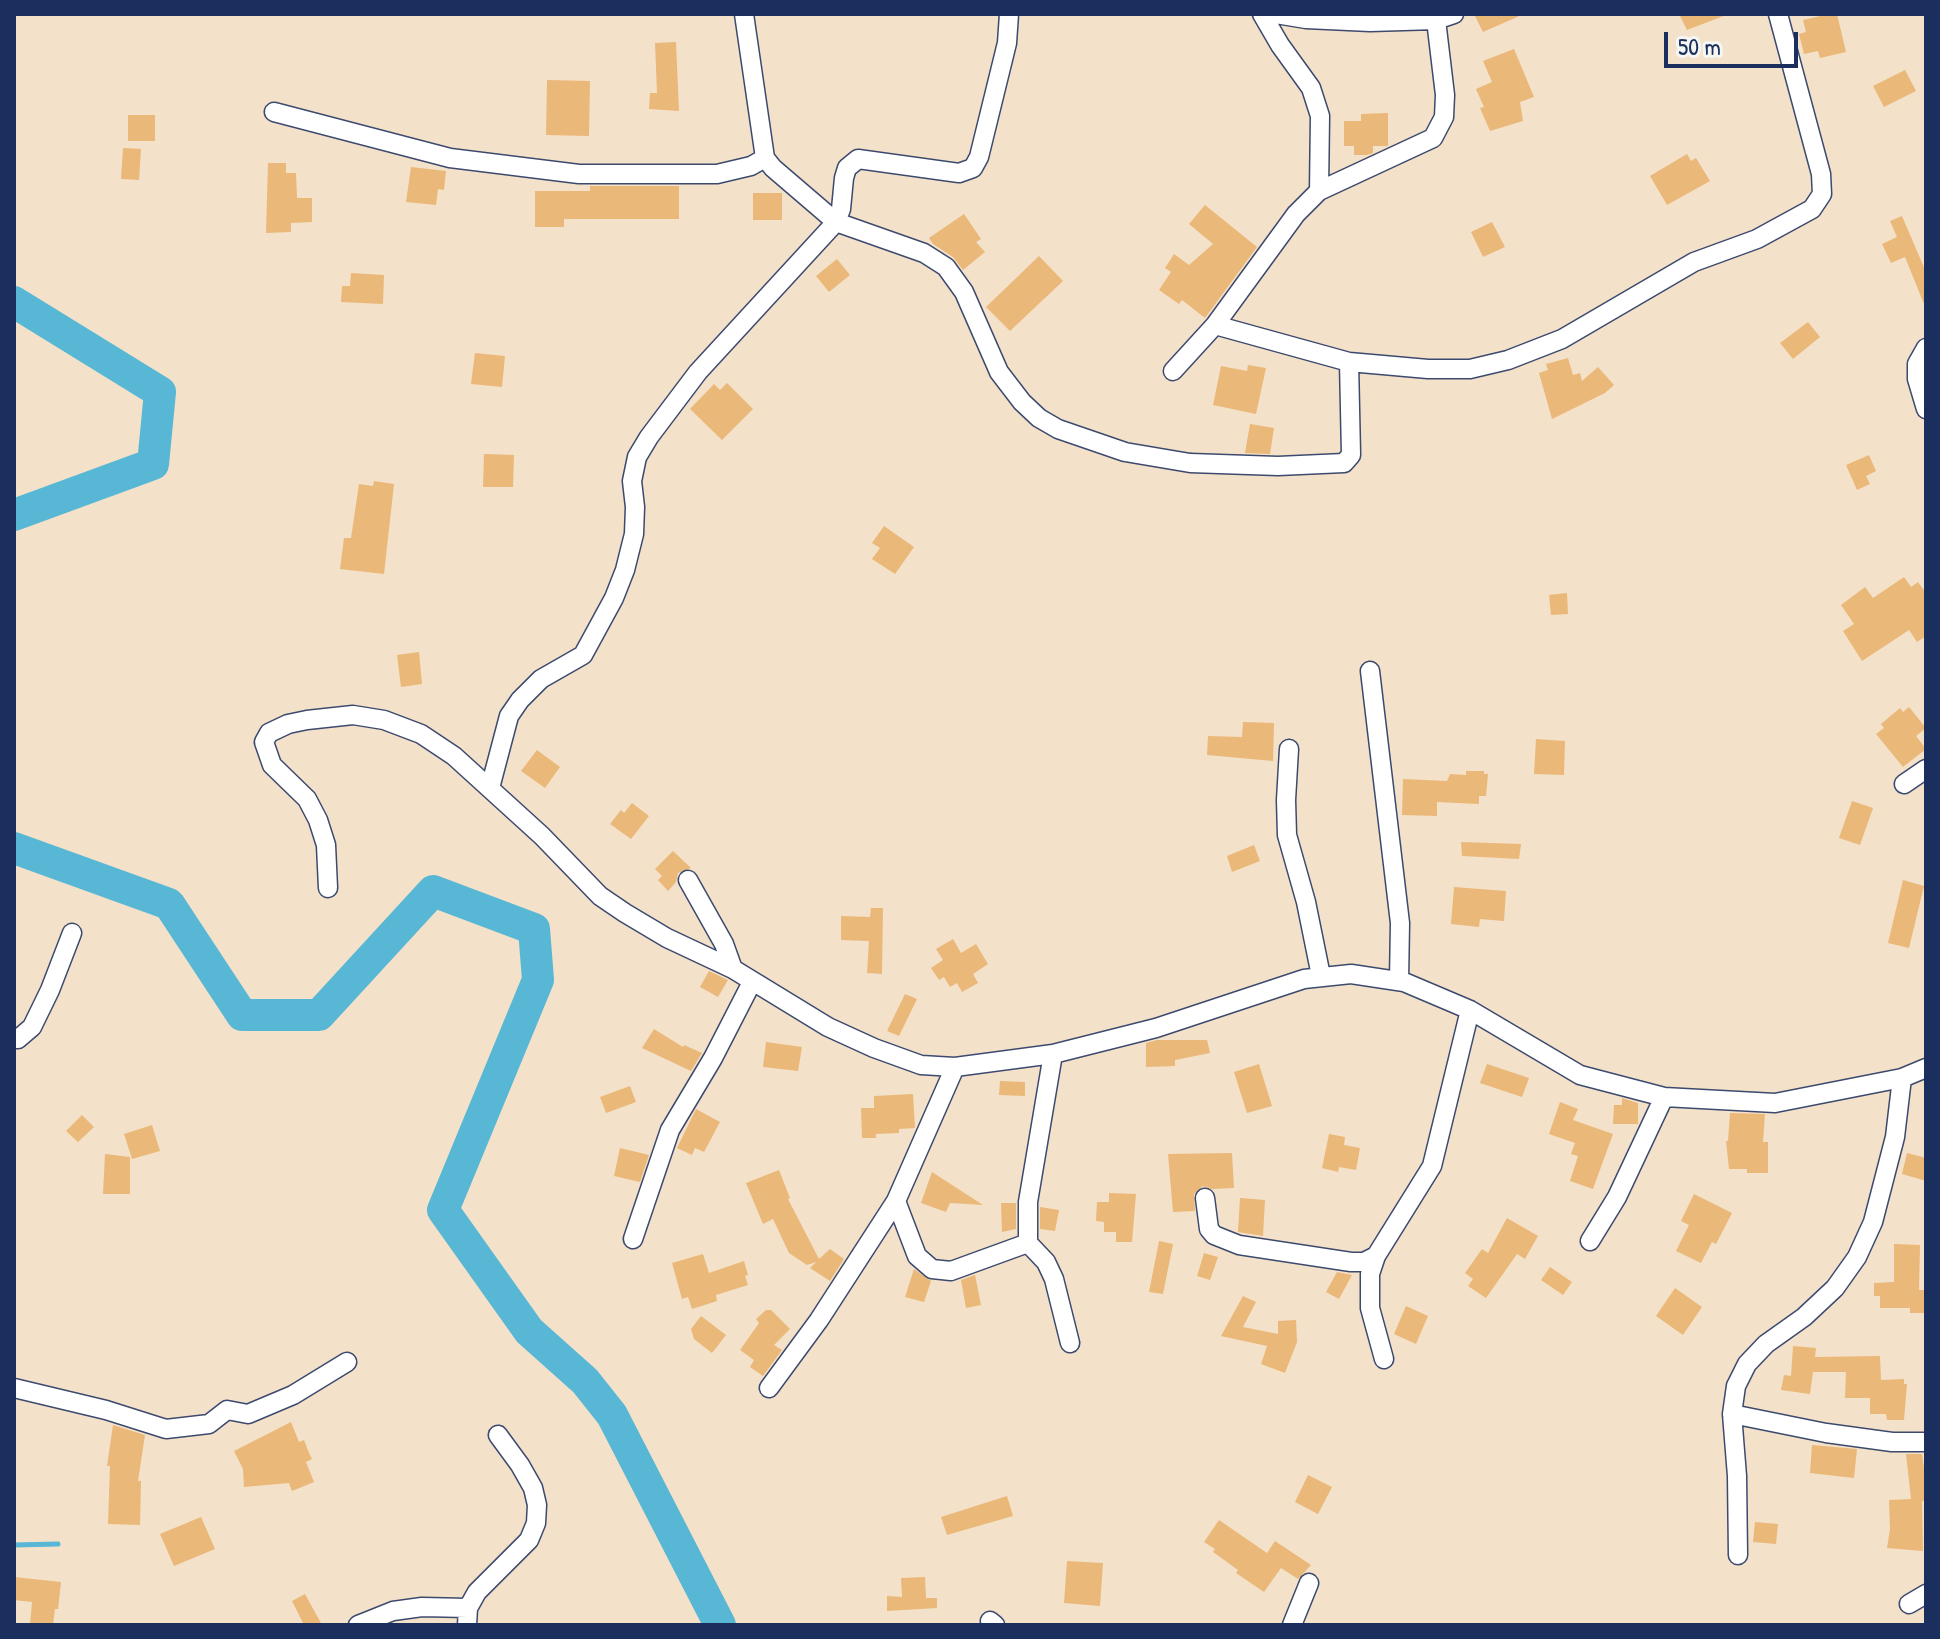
<!DOCTYPE html>
<html>
<head>
<meta charset="utf-8">
<style>
	body { margin:0 }
	#map { position:relative; width:1940px; height:1639px; overflow:hidden; background:#f4e1c9; font-family:"Patrick Hand",sans-serif }
	canvas { display:block }
	.frame { position:absolute; inset:0; border:16px solid #1b2f5e; pointer-events:none }
	.scale { position:absolute; left:1664px; top:32px; width:134px; height:36px; box-sizing:border-box; border:4px solid #1b2f5e; border-top:0; padding-left:10px; font-size:24px; line-height:28px; white-space:nowrap; color:#1b2f5e; -webkit-text-stroke:6px #f6f6f2; paint-order:stroke }
</style>
</head>
<body>
<div id="map">
<canvas width="1940" height="1639"></canvas>
<div class="frame"></div>
<div class="scale">50 m</div>
</div>
<script>
const c = document.querySelector('canvas').getContext('2d');
c.lineJoin = 'round';
function shape(rows) {
  const path = new Path2D();
  for (const r of rows) {
    path.moveTo(r[0], r[1]);
    for (let i = 2; i < r.length; i += 2) path.lineTo(r[i], r[i + 1]);
  }
  return path;
}
function strokePath(path, color, width, dash) {
  c.strokeStyle = color;
  c.lineWidth = width;
  c.lineCap = dash ? 'butt' : 'round';
  c.setLineDash(dash || []);
  c.stroke(path);
}
function fill(path, color) {
  c.fillStyle = color;
  c.fill(path, 'evenodd');
}
strokePath(shape([
	[14,1545,58,1544]
]), '#57b7d5', 5);
strokePath(shape([
	[14,302,160,392,153,464,14,515],
	[14,848,169,904,242,1015,319,1015,433,891,534,929,538,980,443,1210,529,1331,585,1381,612,1415,720,1625]
]), '#57b7d5', 32);
fill(shape([
	[1474,14,1524,14,1483,32],
	[1679,14,1726,14,1726,15,1687,30],
	[1829,14,1837,14,1846,52,1820,58,1818,51,1804,54,1799,34,1806,32,1803,20],
	[676,42,679,111,649,109,650,93,657,93,655,43],
	[1514,49,1534,97,1520,102,1523,121,1490,131,1480,108,1484,107,1476,89,1492,82,1483,61],
	[1905,70,1916,91,1884,107,1873,86],
	[547,80,590,81,589,136,546,135],
	[1388,113,1388,146,1373,146,1373,153,1367,155,1354,155,1354,146,1344,146,1344,121,1361,121,1361,114],
	[128,115,155,115,155,141,128,141],
	[123,148,141,149,139,180,121,179],
	[1687,154,1691,161,1696,158,1710,181,1667,205,1650,176],
	[268,163,286,163,286,173,296,173,297,198,312,198,312,222,291,223,291,232,266,233],
	[411,167,446,171,444,190,438,189,436,205,406,202],
	[590,186,679,186,679,219,564,219,564,227,535,227,535,191,590,191],
	[753,193,782,193,782,220,753,220],
	[1205,205,1257,247,1205,318,1182,300,1179,304,1159,290,1171,272,1165,268,1174,254,1189,265,1213,244,1189,224],
	[964,214,981,239,976,242,985,252,963,270,953,257,933,244,929,238],
	[1902,216,1926,272,1926,309,1905,257,1891,263,1882,244,1897,237,1890,221],
	[1492,222,1505,247,1483,257,1471,232],
	[1039,256,1063,281,1010,331,986,307],
	[837,259,850,275,829,292,816,276],
	[351,273,384,275,383,304,341,302,342,286,350,286],
	[1808,322,1820,337,1793,359,1780,343],
	[475,353,505,356,502,387,471,384],
	[1568,358,1573,375,1580,373,1582,381,1598,367,1614,385,1605,393,1552,419,1539,373,1548,370,1546,364],
	[1248,365,1266,368,1256,414,1213,405,1221,366,1247,371],
	[727,383,753,409,722,440,690,409,714,384,720,390],
	[1250,424,1274,428,1270,454,1245,453],
	[484,454,514,455,513,487,483,487],
	[1869,455,1876,471,1866,476,1870,484,1857,490,1846,465],
	[374,481,394,484,384,574,340,569,344,538,351,538,359,484,373,486],
	[884,526,914,547,895,574,872,559,880,548,872,543],
	[1904,577,1911,587,1918,582,1926,593,1926,636,1917,642,1909,630,1862,661,1843,631,1854,624,1841,605,1865,587,1873,598],
	[1567,593,1568,614,1551,615,1549,595],
	[419,652,422,684,401,687,397,655],
	[1909,707,1926,728,1916,736,1926,749,1903,767,1876,734,1884,728,1881,724,1900,708,1903,712],
	[1243,722,1274,723,1273,761,1207,755,1208,736,1242,737],
	[1536,739,1565,741,1564,775,1534,774],
	[537,750,560,767,545,788,521,771],
	[1466,771,1484,771,1484,774,1488,774,1486,796,1479,796,1479,804,1437,802,1437,816,1402,815,1403,779,1447,781,1450,774,1466,775],
	[1852,801,1873,808,1860,845,1839,838],
	[632,803,649,816,631,839,610,824,621,810,624,813],
	[1461,842,1521,844,1519,859,1462,856],
	[1254,845,1260,861,1232,872,1227,856],
	[673,851,691,868,678,873,676,882,668,891,658,880,662,876,655,869],
	[1903,880,1924,886,1909,948,1888,943],
	[1454,887,1506,891,1504,921,1480,919,1479,927,1451,924],
	[871,908,883,908,882,974,867,973,869,941,841,940,841,916,870,917],
	[953,939,961,953,976,944,988,964,973,974,978,983,962,992,957,983,950,987,944,977,939,980,931,968,943,960,936,949],
	[709,971,728,980,718,997,700,987],
	[905,994,917,999,899,1036,887,1031],
	[654,1029,683,1047,684,1045,702,1053,691,1071,642,1048],
	[1157,1040,1207,1040,1210,1053,1175,1060,1175,1066,1146,1067,1146,1043],
	[766,1042,802,1047,798,1071,763,1067],
	[1259,1064,1272,1106,1247,1113,1234,1072],
	[1487,1064,1529,1078,1522,1097,1480,1083],
	[1000,1081,1025,1082,1025,1096,999,1095],
	[630,1086,636,1102,606,1113,600,1097],
	[913,1094,915,1128,899,1129,899,1133,876,1134,876,1138,862,1138,861,1108,874,1108,874,1096],
	[1622,1098,1638,1103,1638,1124,1613,1124,1614,1105,1622,1105],
	[1560,1102,1578,1109,1573,1120,1613,1134,1593,1189,1570,1181,1578,1156,1571,1154,1575,1143,1549,1134],
	[696,1109,720,1122,704,1152,695,1148,692,1155,677,1148],
	[1730,1113,1765,1114,1763,1142,1768,1142,1768,1173,1747,1173,1747,1169,1729,1169,1726,1141,1728,1141],
	[82,1115,94,1127,78,1142,66,1131],
	[152,1125,160,1151,132,1159,124,1134],
	[1329,1134,1345,1137,1344,1145,1360,1148,1356,1170,1339,1167,1338,1172,1322,1168],
	[620,1148,649,1155,640,1182,614,1176],
	[1232,1153,1234,1188,1212,1189,1203,1186,1194,1194,1195,1211,1173,1212,1168,1154],
	[1907,1153,1926,1158,1926,1181,1902,1174],
	[105,1154,130,1157,130,1194,103,1194],
	[779,1170,790,1198,788,1199,819,1259,830,1249,844,1259,830,1281,810,1268,816,1262,807,1265,789,1253,773,1219,763,1224,746,1183],
	[932,1172,983,1205,950,1203,946,1212,921,1203],
	[1109,1193,1136,1194,1132,1242,1116,1242,1116,1232,1104,1232,1104,1222,1096,1221,1097,1202,1109,1202],
	[1694,1194,1732,1213,1716,1244,1712,1242,1701,1263,1676,1251,1689,1225,1681,1221],
	[1240,1198,1265,1200,1263,1236,1238,1232],
	[1001,1203,1016,1203,1016,1229,1002,1232],
	[1040,1207,1059,1210,1055,1231,1040,1229],
	[1507,1218,1538,1236,1525,1259,1517,1254,1486,1298,1468,1286,1473,1279,1465,1273,1482,1249,1488,1253],
	[1159,1241,1173,1244,1163,1294,1149,1292],
	[1894,1244,1920,1245,1919,1290,1926,1290,1926,1313,1910,1313,1910,1308,1880,1308,1880,1296,1874,1296,1874,1283,1894,1282],
	[1204,1253,1218,1257,1210,1280,1197,1276],
	[703,1254,709,1273,744,1261,748,1275,745,1276,748,1285,716,1295,717,1301,692,1309,688,1297,682,1299,672,1263],
	[1550,1267,1572,1282,1563,1295,1541,1280],
	[914,1269,931,1281,924,1302,905,1297],
	[1337,1272,1352,1275,1339,1299,1326,1292],
	[975,1275,981,1305,966,1308,961,1280],
	[1675,1288,1702,1307,1683,1335,1656,1316],
	[1243,1296,1256,1302,1243,1327,1278,1334,1278,1321,1296,1320,1297,1342,1285,1373,1261,1364,1267,1346,1221,1336],
	[1406,1306,1428,1316,1416,1344,1394,1334],
	[766,1310,771,1310,790,1329,774,1345,782,1350,763,1376,750,1367,754,1360,740,1350,759,1323,756,1319],
	[701,1316,726,1335,712,1353,694,1339,691,1329],
	[1793,1346,1816,1348,1815,1357,1880,1356,1881,1380,1904,1379,1904,1384,1907,1384,1904,1420,1887,1420,1886,1414,1870,1414,1870,1398,1845,1398,1846,1372,1813,1372,1810,1394,1781,1390,1784,1375,1791,1376],
	[291,1422,299,1442,304,1440,309,1453,312,1459,306,1462,314,1482,292,1491,289,1483,244,1487,243,1469,234,1451],
	[113,1425,145,1435,138,1481,141,1481,140,1525,108,1524,110,1466,107,1466],
	[1812,1445,1857,1449,1854,1478,1810,1473],
	[1906,1454,1922,1454,1926,1482,1926,1501,1922,1501,1923,1551,1887,1548,1890,1529,1889,1500,1911,1499],
	[1308,1475,1332,1487,1318,1514,1295,1502],
	[1007,1496,1013,1516,947,1535,941,1517],
	[201,1517,215,1549,174,1566,160,1534],
	[1219,1520,1267,1553,1275,1541,1311,1565,1298,1579,1281,1568,1264,1592,1236,1573,1238,1570,1213,1552,1215,1549,1204,1542],
	[1755,1522,1778,1524,1776,1544,1753,1542],
	[1067,1561,1103,1563,1100,1606,1064,1603],
	[14,1577,61,1582,58,1609,55,1609,53,1625,30,1625,32,1602,14,1600],
	[925,1577,926,1598,937,1598,937,1608,887,1611,887,1596,902,1597,901,1578],
	[305,1594,322,1625,304,1625,292,1601]
]), '#eab879');
const street = shape([
	[744,14,765,158,773,168,836,222,924,253,946,267,964,292,999,372,1022,402,1039,418,1058,429,1125,452,1190,463,1278,466,1344,463,1351,455,1349,362],
	[1262,14,1280,45,1311,88,1320,116,1319,191],
	[1276,14,1306,19,1370,22,1436,20,1454,14],
	[274,112,450,158,579,174,717,174,751,166,765,158],
	[1215,325,1349,362,1428,369,1470,369,1508,360,1562,339,1694,262,1757,239,1812,209,1822,194,1821,174,1778,14],
	[1926,348,1917,364,1917,379,1926,409],
	[1173,371,1215,325,1296,214,1319,191,1433,138,1444,117,1445,95,1436,20],
	[1370,671,1400,923,1399,981],
	[1289,749,1286,800,1287,835,1306,902,1321,976],
	[1904,784,1926,769],
	[490,788,509,716,520,700,541,679,583,655,614,598,625,570,634,534,635,507,632,481,637,457,649,437,698,372,836,222,841,209,844,178,847,168,858,159,959,173,973,168,979,157,1007,43,1009,14],
	[688,880,724,944,733,969],
	[328,888,326,845,318,820,307,799,272,765,264,742,269,733,288,724,307,720,353,715,384,720,421,734,454,756,542,836,600,896,625,913,667,938,733,969,828,1027,874,1048,921,1065,955,1067,1053,1054,1156,1028,1304,979,1351,974,1404,982,1470,1010,1580,1075,1664,1097,1775,1103,1902,1078,1926,1068],
	[14,1039,18,1039,32,1027,50,990,72,933],
	[1053,1054,1028,1202,1028,1243,1046,1262,1054,1279,1070,1343],
	[1205,1198,1209,1229,1214,1235,1239,1245,1351,1262,1364,1262,1376,1256],
	[896,1201,917,1256,932,1269,951,1271,1028,1243],
	[633,1239,670,1130,713,1058,752,982],
	[1590,1241,1617,1197,1664,1097],
	[1384,1359,1370,1308,1370,1274,1376,1256,1432,1166,1470,1010],
	[14,1388,106,1410,166,1429,209,1424,227,1410,248,1414,293,1395,347,1362],
	[769,1388,819,1320,896,1201,955,1067],
	[1732,1414,1826,1433,1892,1442,1926,1442],
	[1738,1555,1737,1476,1732,1414,1736,1386,1747,1364,1766,1344,1804,1317,1835,1288,1857,1257,1873,1222,1895,1137,1902,1078],
	[1909,1604,1926,1594],
	[990,1621,995,1625],
	[358,1625,393,1611,422,1607,468,1608],
	[467,1625,468,1608,477,1592,529,1540,536,1523,537,1505,533,1488,520,1465,498,1435],
	[1292,1625,1309,1583]
]);
strokePath(street, '#3c4a6e', 21);
strokePath(street, '#fff', 18);
</script>
</body>
</html>
